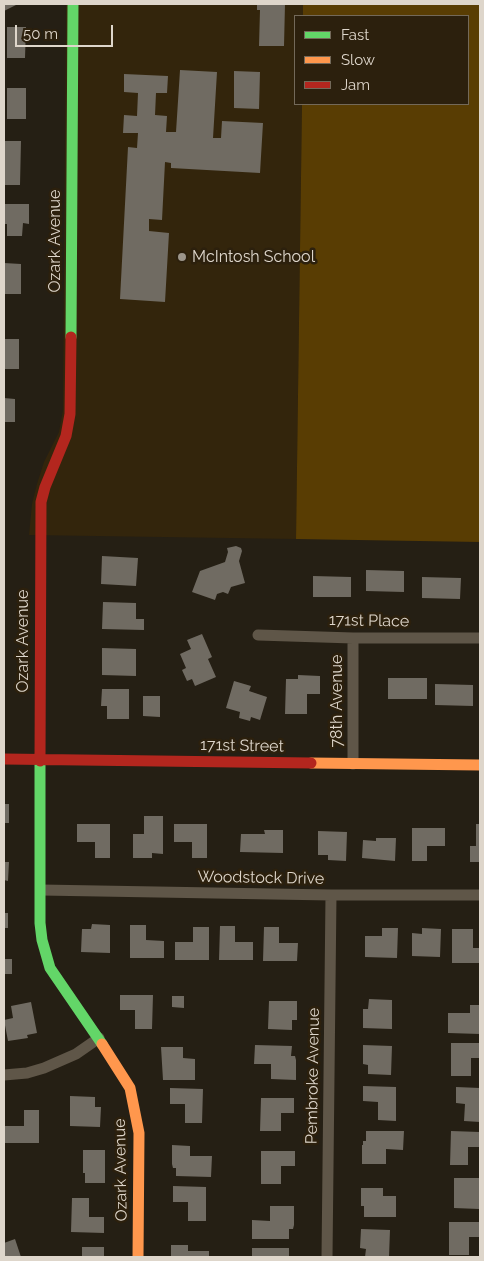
<!DOCTYPE html>
<html>
<head>
<meta charset="utf-8">
<style>
	body { margin:0 }
	#map { position:relative; width:484px; height:1261px; overflow:hidden; background:#251f14; font-family:Raleway,sans-serif }
	canvas { display:block }
	.frame { position:absolute; inset:0; border:5px solid #ded6cb; pointer-events:none }
	.legend { position:absolute; left:294px; top:15px; width:175px; height:90px; box-sizing:border-box; background:#2c200d; border:1px solid #736959; margin:0; padding:6px 9px; list-style:none; font-size:15px; color:#ded6cb }
	.legend li { display:flex; align-items:center; gap:10px; height:25px }
	.legend b { width:25px; border:1px solid #736959 }
	.scale { position:absolute; left:15px; top:25px; width:98px; height:22px; box-sizing:border-box; border:2px solid #ded6cb; border-top:0; padding-left:6px; font-size:15px; line-height:18px; white-space:nowrap; color:#ded6cb; -webkit-text-stroke:4px #2c200d; paint-order:stroke }
</style>
</head>
<body>
<div id="map">
<canvas width="484" height="1261"></canvas>
<div class="frame"></div>
<ul class="legend">
<li><b style="height:6px;background:#63d668"></b>Fast</li>
<li><b style="height:6px;background:#ff974d"></b>Slow</li>
<li><b style="height:6px;background:#b3261e"></b>Jam</li>
</ul>
<div class="scale">50 m</div>
</div>
<script>
const c = document.querySelector('canvas').getContext('2d');
c.lineJoin = 'round';
function fill(path, color) {
  c.fillStyle = color;
  c.fill(path, 'evenodd');
}
function shape(rows) {
  const path = new Path2D();
  for (const r of rows) {
    path.moveTo(r[0], r[1]);
    for (let i = 2; i < r.length; i += 2) path.lineTo(r[i], r[i + 1]);
  }
  return path;
}
function strokePath(path, color, width, dash) {
  c.strokeStyle = color;
  c.lineWidth = width;
  c.lineCap = dash ? 'butt' : 'round';
  c.setLineDash(dash || []);
  c.stroke(path);
}
function label(font, color, halo, rows, align = 'center') {
  c.font = font + ' Raleway,sans-serif';
  c.lineWidth = 5;
  c.setLineDash([]);
  c.textBaseline = 'middle';
  c.strokeStyle = halo;
  c.fillStyle = color;
  for (const [text, x, y, turn = 0] of rows) {
    c.save();
    c.translate(x, y);
    c.rotate((+turn || 0) * Math.PI / 180);
    c.textAlign = isNaN(turn) ? turn : align;
    if (halo) c.strokeText(text, 0, 0);
    c.fillText(text, 0, 0);
    c.restore();
  }
}
fill(shape([
	[66,4,303,4,303,16,295,16,295,104,302,104,296,539,29,535,32,504,37,484,44,462,59,432,63,410]
]), '#33250c');
fill(shape([
	[303,4,480,4,480,542,296,539,302,104,468,104,468,16,303,16]
]), '#593d03');
fill(shape([
	[4,4,18,4,4,11],
	[257,4,285,4,284,46,259,46,260,10,257,10],
	[7,27,26,27,25,58,7,58],
	[180,70,217,72,213,138,221,138,222,121,263,123,260,173,171,168,171,163,165,162,162,220,149,219,149,231,169,233,165,302,120,299,128,147,137,148,138,133,123,133,124,115,137,116,138,93,124,92,124,74,168,76,167,93,156,93,155,115,167,116,166,132,176,132],
	[234,71,260,72,259,109,234,108],
	[7,88,26,88,26,119,7,119],
	[4,141,21,141,20,185,4,185],
	[4,204,29,204,29,224,23,223,22,236,7,236,7,224,4,224],
	[4,263,21,264,21,294,4,294],
	[4,339,19,339,19,369,4,369],
	[4,398,15,399,15,422,4,422],
	[236,546,241,548,242,551,239,561,245,583,231,587,228,594,223,592,217,594,215,600,192,592,200,571,225,562,228,552,227,548],
	[102,556,138,558,136,586,101,584],
	[366,570,404,571,404,592,366,591],
	[313,576,351,577,351,597,313,597],
	[422,577,461,578,460,599,422,598],
	[103,602,136,603,136,619,144,619,144,630,102,629],
	[202,634,212,657,208,659,216,677,195,686,192,679,187,681,182,670,186,668,180,654,191,649,187,640],
	[102,648,136,649,136,676,102,675],
	[298,675,320,676,320,694,307,694,307,714,285,714,286,679,298,679],
	[388,678,427,678,427,699,388,699],
	[234,681,251,686,249,691,267,697,260,720,251,717,250,721,239,718,240,712,226,708],
	[435,684,473,685,473,706,435,705],
	[102,689,129,689,129,719,107,719,107,706,101,706],
	[143,696,160,696,160,717,143,716],
	[4,804,9,804,9,823,4,823],
	[144,816,163,816,163,854,152,853,152,858,133,858,133,834,144,834],
	[77,824,110,824,110,858,95,858,95,842,77,842],
	[174,824,207,824,207,858,192,858,192,842,174,842],
	[476,824,480,824,480,862,470,862,470,846,476,846],
	[412,828,445,828,445,846,427,846,427,861,412,861],
	[264,830,283,830,283,853,240,852,241,834,265,834],
	[318,831,347,832,346,861,328,860,328,855,318,855],
	[376,838,396,838,395,861,362,858,363,840,376,841],
	[4,862,9,862,8,881,4,880],
	[4,913,8,913,8,928,4,928],
	[92,924,110,925,110,953,81,952,82,929,91,929],
	[130,925,146,925,146,940,164,941,164,958,130,958],
	[220,926,235,926,235,942,253,942,253,960,219,960],
	[193,927,209,927,209,960,175,960,175,942,193,942],
	[264,927,279,927,279,943,298,943,297,961,263,961],
	[382,928,398,928,397,958,365,957,365,936,382,936],
	[422,928,441,929,440,957,412,956,412,933,422,934],
	[452,929,473,929,473,948,480,948,480,963,452,963],
	[4,959,12,959,12,974,4,974],
	[120,995,153,995,152,1029,135,1029,135,1010,120,1010],
	[172,996,184,996,184,1008,172,1007],
	[369,999,392,1000,392,1029,363,1028,363,1009,368,1009],
	[269,1001,297,1001,297,1020,292,1020,292,1030,268,1029],
	[31,1002,37,1033,27,1035,28,1038,8,1041,4,1020,13,1018,11,1006],
	[470,1005,480,1005,480,1034,448,1033,448,1013,470,1013],
	[451,1043,480,1043,480,1058,471,1058,471,1076,451,1076],
	[255,1045,292,1046,291,1056,295,1056,296,1060,296,1080,271,1079,271,1064,254,1064],
	[363,1045,392,1046,391,1075,368,1074,368,1065,363,1064],
	[161,1047,183,1047,183,1058,195,1059,195,1080,163,1080],
	[363,1086,396,1087,396,1121,378,1120,378,1102,363,1101],
	[456,1087,480,1088,480,1122,464,1121,465,1104,456,1103],
	[170,1088,203,1089,202,1123,185,1123,185,1104,170,1104],
	[70,1096,95,1097,95,1107,101,1107,100,1127,70,1126],
	[261,1098,294,1098,294,1113,281,1113,281,1131,260,1131],
	[24,1110,39,1110,39,1143,5,1143,5,1126,24,1126],
	[366,1131,404,1131,403,1150,386,1149,386,1164,362,1164,362,1145,363,1145,363,1141,366,1141],
	[451,1131,480,1132,480,1147,468,1147,468,1165,450,1165],
	[172,1145,190,1146,190,1156,212,1156,211,1177,176,1176,176,1168,173,1168,172,1164],
	[83,1150,105,1150,105,1183,85,1183,85,1173,83,1173],
	[261,1151,295,1151,295,1166,281,1166,281,1184,261,1184],
	[454,1178,480,1178,479,1209,454,1208],
	[173,1186,206,1187,206,1221,188,1221,188,1202,173,1202],
	[361,1188,383,1188,383,1196,396,1196,396,1217,364,1217,364,1206,361,1206],
	[72,1198,89,1198,89,1217,104,1217,104,1233,71,1232],
	[270,1206,294,1206,294,1225,293,1229,289,1229,289,1239,252,1239,252,1220,270,1221],
	[449,1222,480,1222,480,1237,469,1237,469,1255,449,1255],
	[361,1229,390,1230,389,1257,365,1257,366,1249,360,1248],
	[15,1239,21,1257,4,1257,4,1243],
	[171,1245,188,1245,188,1251,209,1251,209,1257,171,1257],
	[82,1247,104,1247,104,1257,82,1257],
	[252,1248,289,1248,289,1257,252,1257]
]), '#706b62');
strokePath(shape([
	[258,635,353,638,480,638],
	[353,764,353,638],
	[41,890,331,895,480,895],
	[4,1075,27,1073,44,1068,76,1054,99,1038],
	[327,1257,331,895]
]), '#5f5648', 11);
strokePath(shape([
	[71,337,73,4],
	[40,761,40,923,42,940,50,968,102,1044]
]), '#63d668', 11);
strokePath(shape([
	[311,763,480,765],
	[102,1044,130,1088,139,1133,138,1257]
]), '#ff974d', 11);
strokePath(shape([
	[4,759,311,763],
	[40,761,41,502,45,487,66,436,70,414,71,337]
]), '#b3261e', 11);
for (const [x, y, r, color] of [
	[182,257,5,"#9d968b"]
]) {
  const dot = new Path2D();
  dot.arc(x, y, r, 0, 2 * Math.PI);
  c.fillStyle = color;
  c.fill(dot);
  strokePath(dot, '#2c200d', 2);
}
label('16px', '#ded6cb', '#2c200d', [
	["Ozark Avenue",55,241,-90],
	["171st Place",369,621,1],
	["Ozark Avenue",23,641,-90],
	["78th Avenue",337,701,-90],
	["171st Street",242,746,1],
	["Woodstock Drive",261,878,1],
	["Pembroke Avenue",313,1076,-89],
	["Ozark Avenue",121,1170,-91]
]);
label('16px', '#ded6cb', '#2c200d', [
	["McIntosh School",192,257]
], 'left');
</script>
</body>
</html>
